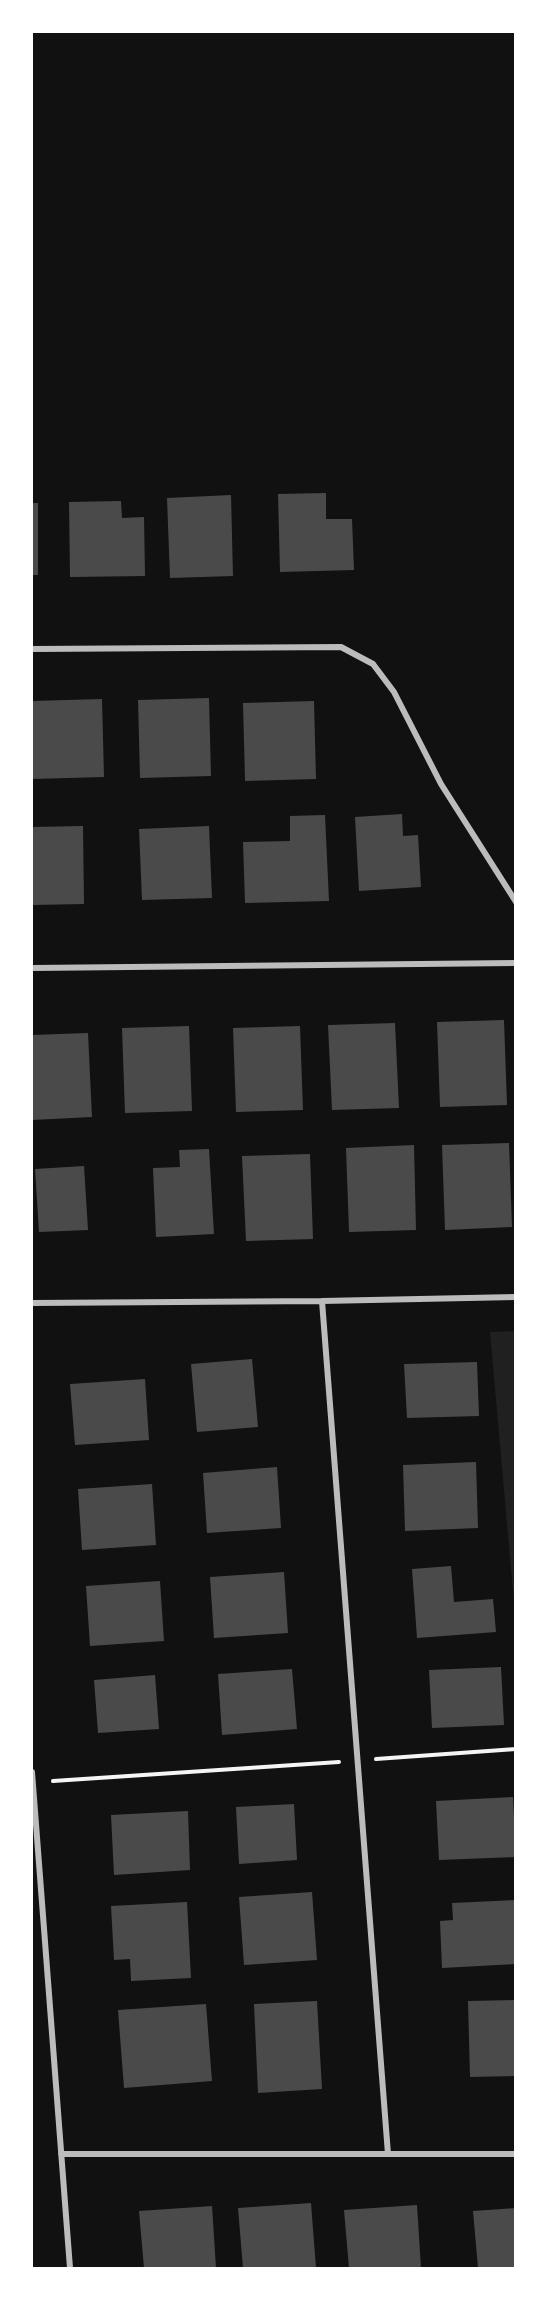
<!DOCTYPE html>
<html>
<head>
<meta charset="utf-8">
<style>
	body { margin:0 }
	#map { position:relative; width:547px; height:2300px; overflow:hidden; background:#111; font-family:Arial,sans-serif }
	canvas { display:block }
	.frame { position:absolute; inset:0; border:33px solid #fff; pointer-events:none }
</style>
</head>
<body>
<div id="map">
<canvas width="547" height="2300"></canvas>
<div class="frame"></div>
</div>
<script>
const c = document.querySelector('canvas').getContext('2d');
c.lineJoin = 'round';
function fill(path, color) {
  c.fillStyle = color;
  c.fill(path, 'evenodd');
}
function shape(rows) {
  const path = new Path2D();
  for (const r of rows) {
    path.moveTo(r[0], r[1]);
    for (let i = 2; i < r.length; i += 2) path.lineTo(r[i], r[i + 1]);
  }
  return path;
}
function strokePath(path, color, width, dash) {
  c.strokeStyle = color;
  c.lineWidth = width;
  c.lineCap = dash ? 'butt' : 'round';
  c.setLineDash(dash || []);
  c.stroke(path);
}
fill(shape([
	[515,1331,516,1331,515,1614,490,1332]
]), '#202020');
fill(shape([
	[326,493,326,519,352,519,354,570,280,572,278,494],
	[231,495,233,576,170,578,167,498],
	[121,501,122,518,144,517,145,576,70,577,69,502],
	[32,503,38,503,38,575,32,575],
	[209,698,211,776,140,778,138,700],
	[102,699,104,777,33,779,32,701],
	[314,701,316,779,245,781,243,703],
	[402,814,403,836,418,835,421,887,359,891,355,817],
	[325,815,329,901,245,903,243,842,290,841,290,816],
	[83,826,84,904,33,905,32,827],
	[209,826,212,898,142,900,139,829],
	[504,1020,507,1105,440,1107,437,1022],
	[395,1023,399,1108,332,1110,328,1025],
	[189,1026,192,1111,125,1113,122,1028],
	[300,1026,303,1110,236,1112,233,1028],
	[88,1033,92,1117,32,1120,32,1035],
	[509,1143,512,1227,445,1230,442,1145],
	[414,1145,416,1230,349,1232,346,1148],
	[209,1149,214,1234,156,1237,153,1168,180,1167,179,1150],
	[310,1154,313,1239,246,1241,242,1156],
	[84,1166,88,1230,39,1232,35,1169],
	[252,1359,258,1427,197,1432,191,1364],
	[477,1362,479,1416,407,1418,404,1364],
	[145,1379,149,1440,75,1445,70,1384],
	[476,1462,478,1528,405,1531,403,1465],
	[277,1467,281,1528,207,1533,203,1473],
	[152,1484,156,1545,82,1550,78,1489],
	[451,1566,454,1602,493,1599,496,1632,417,1638,412,1569],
	[284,1572,288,1633,214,1638,210,1577],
	[160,1581,164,1641,90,1646,86,1586],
	[501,1667,504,1725,432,1728,429,1670],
	[292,1669,297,1729,222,1735,218,1674],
	[155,1675,159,1729,98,1733,94,1680],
	[513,1797,516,1857,439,1860,436,1801],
	[294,1804,297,1860,239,1864,236,1807],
	[188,1811,190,1870,114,1875,111,1815],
	[312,1892,317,1960,244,1965,239,1897],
	[516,1900,516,1964,442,1968,440,1921,453,1920,452,1903],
	[187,1902,191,1978,131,1981,130,1959,114,1960,111,1906],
	[516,2000,516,2076,470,2077,468,2001],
	[317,2001,322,2089,258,2093,254,2004],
	[206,2004,212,2081,124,2088,118,2010],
	[311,2203,316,2268,243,2268,238,2208],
	[417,2205,421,2268,349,2268,344,2210],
	[212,2206,216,2268,144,2268,139,2211],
	[516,2208,516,2268,478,2268,473,2211]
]), '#4a4a4a');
strokePath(shape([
	[376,1759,516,1749],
	[53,1781,339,1762]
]), '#f5f5f5', 4);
strokePath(shape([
	[32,649,341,647,373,664,394,692,441,784,516,902],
	[32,968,516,963],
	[322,1301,388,2154],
	[32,1303,322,1301,516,1297],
	[32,1772,70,2268],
	[61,2154,516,2154]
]), '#bcbcbc', 6);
</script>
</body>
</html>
